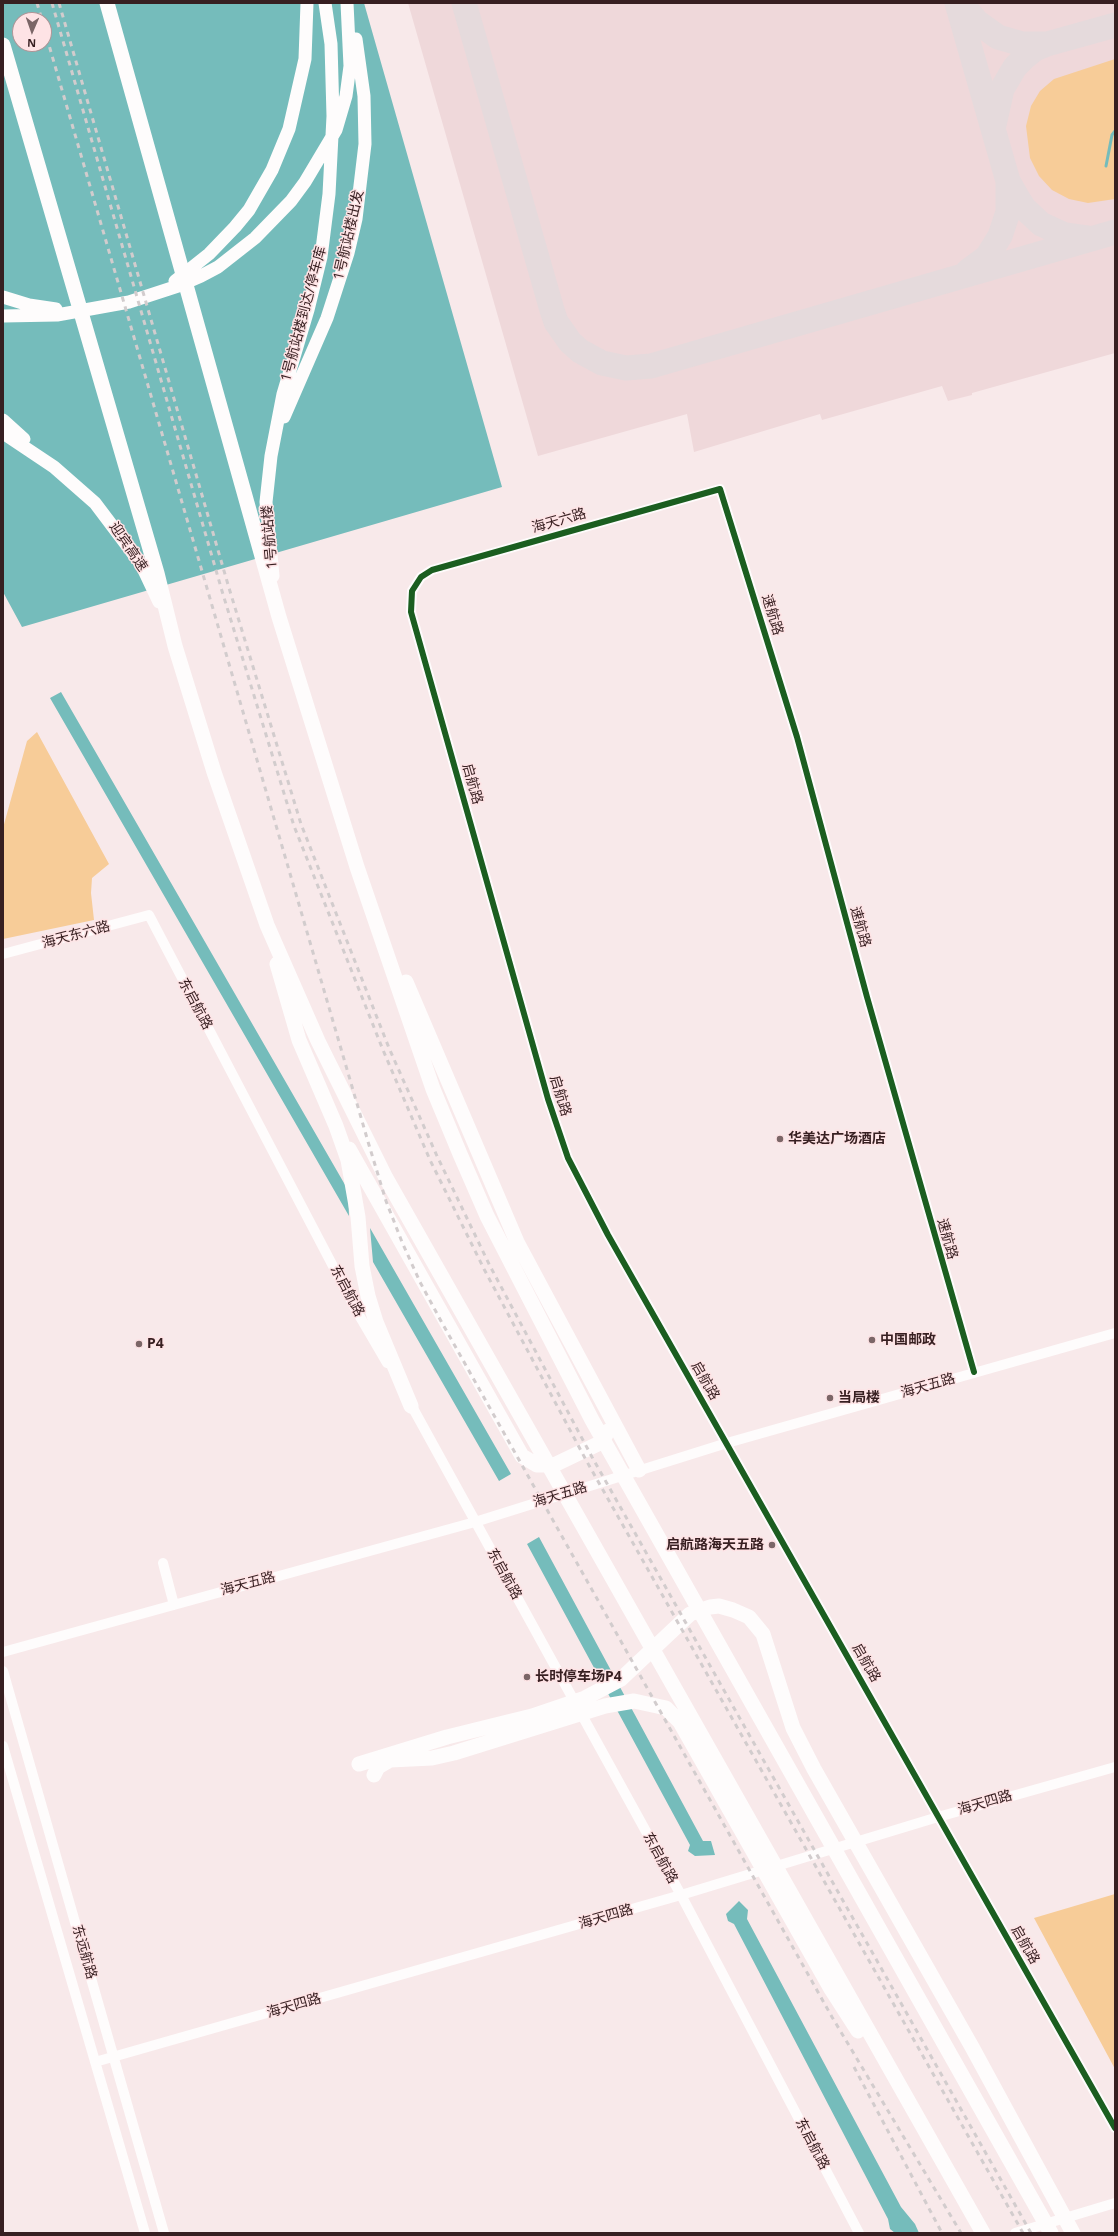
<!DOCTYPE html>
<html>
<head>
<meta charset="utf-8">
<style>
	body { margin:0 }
	#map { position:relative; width:1118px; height:2236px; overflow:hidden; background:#f8e9ea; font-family:"Noto Sans",sans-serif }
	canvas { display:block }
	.frame { position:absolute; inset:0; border:4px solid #371f21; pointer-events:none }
	.north { position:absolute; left:12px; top:12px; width:40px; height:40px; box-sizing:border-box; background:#fee3e5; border:1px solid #ae9597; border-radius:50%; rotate:182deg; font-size:11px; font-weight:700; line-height:16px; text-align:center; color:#371f21 }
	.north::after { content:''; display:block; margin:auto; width:14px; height:18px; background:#7b6667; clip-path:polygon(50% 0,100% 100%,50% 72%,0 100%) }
</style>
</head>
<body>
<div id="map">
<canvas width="1118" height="2236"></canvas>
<div class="frame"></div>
<div class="north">N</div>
</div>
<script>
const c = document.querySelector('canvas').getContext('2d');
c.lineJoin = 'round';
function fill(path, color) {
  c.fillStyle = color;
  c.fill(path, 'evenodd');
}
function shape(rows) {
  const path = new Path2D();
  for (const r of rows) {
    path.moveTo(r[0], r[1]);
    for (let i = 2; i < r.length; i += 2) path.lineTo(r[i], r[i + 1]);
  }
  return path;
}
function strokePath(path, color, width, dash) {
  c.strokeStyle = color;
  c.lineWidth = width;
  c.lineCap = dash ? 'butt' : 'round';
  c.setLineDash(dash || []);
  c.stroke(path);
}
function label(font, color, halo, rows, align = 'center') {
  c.font = font + ' "Noto Sans","Noto Sans SC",sans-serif';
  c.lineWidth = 3;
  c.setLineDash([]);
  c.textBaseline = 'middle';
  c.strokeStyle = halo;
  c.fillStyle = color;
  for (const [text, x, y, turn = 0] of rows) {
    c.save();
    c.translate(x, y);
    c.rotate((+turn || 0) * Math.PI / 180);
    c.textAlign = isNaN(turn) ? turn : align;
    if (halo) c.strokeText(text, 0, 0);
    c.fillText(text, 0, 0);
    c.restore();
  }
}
fill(shape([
	[408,3,1115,3,1115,353,972,393,972,395,948,401,942,386,822,420,820,414,694,452,687,414,538,456]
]), '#efd8da');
fill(shape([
	[1115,59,1115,199,1088,203,1069,199,1052,190,1039,176,1030,158,1026,126,1031,106,1040,91,1054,79],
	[37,732,109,864,92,878,91,893,94,920,3,939,3,828,27,741],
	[1115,1894,1115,2069,1034,1918]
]), '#f7cc98');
fill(shape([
	[3,3,364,3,502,487,22,627,3,592],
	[20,20,44,20,44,44,20,44],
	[61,692,348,1190,349,1216,50,698],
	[370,1228,511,1474,499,1481,373,1262],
	[539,1537,703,1841,711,1841,715,1855,695,1856,688,1851,690,1845,527,1544],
	[739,1901,748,1910,747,1919,901,2207,915,2224,919,2233,895,2233,890,2229,888,2219,734,1924,728,1921,726,1914]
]), '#75bcbb');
strokePath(shape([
	[1106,166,1112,135,1115,131]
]), '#75bcbb', 3);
strokePath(shape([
	[464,3,552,310,556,322,570,342,580,351,602,363,626,368,651,366,1115,232],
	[957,3,1008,181,1017,197,1024,208,1041,224,1065,235,1087,238],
	[961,3,977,22,998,37,1022,44,1047,44],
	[994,125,1002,89,1015,67,1025,57,1035,49,1047,44,1115,25],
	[968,271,987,257,1000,236,1008,212,1008,181]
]), '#e5dadc', 25);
strokePath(shape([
	[3,954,149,915,356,1310,387,1363],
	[974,1372,867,997,797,737,720,489,432,570,421,577,412,591,411,612,548,1099,568,1158,608,1235,1115,2128],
	[409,1401,681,1895,859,2233],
	[163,1563,174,1605],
	[3,1652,475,1522,727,1443,1115,1333],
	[3,1671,164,2233],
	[3,1746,145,2233],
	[95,2062,681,1895,938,1817,1115,1767],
	[1015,2233,1115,2203]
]), '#fefcfc', 10);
strokePath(shape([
	[175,281,209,254,235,227,249,210,272,170,289,129,305,59,307,3],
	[3,297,29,305,56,309],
	[3,316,57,315,129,302,178,286,201,276,218,267,255,238,291,201,305,182,336,130,346,96,350,66,347,3],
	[284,417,327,318,348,253,356,219,365,144,364,96,356,39],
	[3,420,24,439],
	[3,433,54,467,95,503,141,564,159,602],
	[273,576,266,502,271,456,283,394,308,310,321,257,329,194,333,116,331,44,325,3]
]), '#fefcfc', 13);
strokePath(shape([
	[107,3,279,617,357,867,433,1089,460,1154,487,1216,592,1420,1051,2233],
	[3,45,157,573,175,646,214,772,267,925,318,1041,386,1178,983,2233],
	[277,964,299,1040,336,1126,348,1160,358,1217,362,1266,368,1296,376,1322,411,1406],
	[406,982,517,1242,639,1470],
	[349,1149,522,1456,537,1465,554,1465,602,1442,608,1431],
	[359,1764,447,1737,532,1716,585,1698,621,1679,690,1614,710,1607,719,1606,733,1610,749,1617,763,1634,793,1728,814,1769,972,2047,1073,2233],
	[374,1775,378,1767,390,1760,432,1758,454,1753,605,1706,634,1701,666,1708,680,1722,831,1989,858,2031]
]), '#fefcfc', 15);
strokePath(shape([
	[37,3,42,20],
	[52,3,222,591,294,826,383,1050,430,1160,484,1269,586,1460,1023,2233],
	[59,3,229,588,301,824,389,1048,437,1156,490,1266,592,1457,1031,2233],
	[44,28,369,1145,386,1201,402,1242,420,1282,441,1321,832,2017,961,2233],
	[854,2067,942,2233]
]), '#d2cccd', 3, [5, 5]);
strokePath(shape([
	[974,1372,867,997,797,737,720,489,432,570,421,577,412,591,411,612,548,1099,568,1158,608,1235,1115,2128]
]), '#1b5e20', 6);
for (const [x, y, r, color] of [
	[780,1139,4,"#7b6667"],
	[872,1340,4,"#7b6667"],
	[139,1344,4,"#7b6667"],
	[830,1398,4,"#7b6667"],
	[772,1545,4,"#7b6667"],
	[527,1677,4,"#7b6667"]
]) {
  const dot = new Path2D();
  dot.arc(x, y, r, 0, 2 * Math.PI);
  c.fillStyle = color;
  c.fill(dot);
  strokePath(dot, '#fee3e5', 1.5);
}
label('14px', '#371f21', '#fee3e5', [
	["1号航站楼出发",349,235,-77],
	["1号航站楼到达/停车库",304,314,-75],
	["海天六路",559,521,-16],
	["1号航站楼",270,537,-95],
	["迎宾高速",128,547,56],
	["速航路",772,615,73],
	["启航路",472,784,74],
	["速航路",860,927,74],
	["海天东六路",76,935,-15],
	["东启航路",195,1004,62],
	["启航路",560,1096,73],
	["速航路",947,1239,74],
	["东启航路",347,1291,62],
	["启航路",705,1381,60],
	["海天五路",928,1386,-16],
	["海天五路",560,1495,-17],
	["东启航路",504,1574,61],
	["海天五路",248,1584,-15],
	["启航路",866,1663,60],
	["海天四路",985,1803,-16],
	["东启航路",660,1858,61],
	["海天四路",606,1917,-16],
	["启航路",1025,1945,60],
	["东远航路",84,1952,74],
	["海天四路",294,2006,-16],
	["东启航路",812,2144,62]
]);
label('bold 14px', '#371f21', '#fee3e5', [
	["华美达广场酒店",788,1139],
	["中国邮政",880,1340],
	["P4",147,1344],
	["当局楼",838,1398],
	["启航路海天五路",764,1545,"right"],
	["长时停车场P4",535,1677]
], 'left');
</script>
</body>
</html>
